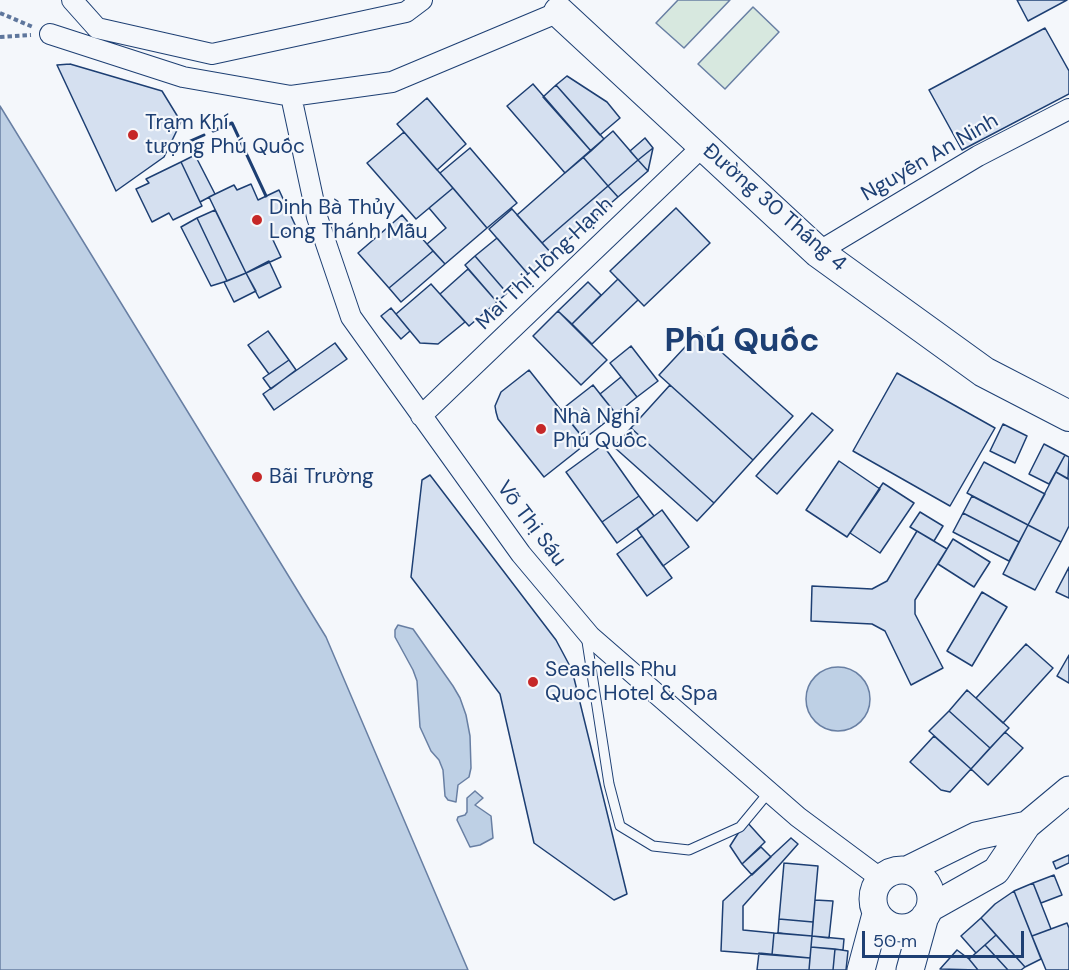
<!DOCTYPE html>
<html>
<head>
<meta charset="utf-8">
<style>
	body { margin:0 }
	#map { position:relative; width:1069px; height:970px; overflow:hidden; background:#f4f7fb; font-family:"DM Sans",sans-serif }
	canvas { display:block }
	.scale { position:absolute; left:862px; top:931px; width:162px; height:27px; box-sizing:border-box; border:3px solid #1d3f73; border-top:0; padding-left:8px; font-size:18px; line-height:21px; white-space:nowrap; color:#1d3f73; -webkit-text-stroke:4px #f4f7fb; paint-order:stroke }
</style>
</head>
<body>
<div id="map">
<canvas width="1069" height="970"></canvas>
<div class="scale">50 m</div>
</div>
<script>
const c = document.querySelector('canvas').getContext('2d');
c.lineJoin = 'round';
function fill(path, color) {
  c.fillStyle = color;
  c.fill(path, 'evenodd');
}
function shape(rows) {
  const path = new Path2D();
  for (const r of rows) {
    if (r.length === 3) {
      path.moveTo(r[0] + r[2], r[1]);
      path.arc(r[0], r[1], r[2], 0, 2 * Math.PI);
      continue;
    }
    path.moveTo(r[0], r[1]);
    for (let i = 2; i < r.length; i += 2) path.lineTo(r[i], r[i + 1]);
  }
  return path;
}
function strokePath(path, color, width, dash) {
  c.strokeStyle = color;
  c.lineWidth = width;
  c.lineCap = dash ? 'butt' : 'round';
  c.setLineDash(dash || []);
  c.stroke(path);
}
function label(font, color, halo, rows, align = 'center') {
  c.font = font + ' "DM Sans",sans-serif';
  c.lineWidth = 4.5;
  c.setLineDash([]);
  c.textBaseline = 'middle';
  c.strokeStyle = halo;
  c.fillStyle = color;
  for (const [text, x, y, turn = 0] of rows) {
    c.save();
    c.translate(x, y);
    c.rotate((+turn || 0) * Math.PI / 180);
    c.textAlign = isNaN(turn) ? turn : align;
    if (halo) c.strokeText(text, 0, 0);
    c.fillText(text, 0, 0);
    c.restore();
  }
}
const green = shape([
	[678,0,730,0,684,48,656,23,678,0],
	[753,7,779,32,725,89,698,64,753,7]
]);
fill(green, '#d7e8df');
strokePath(green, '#687fa3', 1.5);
const water = shape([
	[0,106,326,637,468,970,0,970,0,106],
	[398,625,413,629,453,686,460,698,466,715,470,736,471,768,469,777,458,785,456,802,448,800,445,796,443,770,439,760,431,751,420,727,417,681,413,670,395,637,395,630,398,625],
	[838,699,32],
	[475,791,483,798,475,805,491,816,493,838,480,845,470,847,457,820,458,817,465,815,467,812,467,798,475,791]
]);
fill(water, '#bed0e5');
strokePath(water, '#687fa3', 1.5);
const building = shape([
	[1017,0,1067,0,1028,21,1017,0],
	[1045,28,1069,71,1069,94,962,150,929,90,1045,28],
	[70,64,162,91,181,122,164,157,116,191,57,65,70,64],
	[567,76,607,102,620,118,600,135,556,85,567,76],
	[533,84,591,151,565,173,507,106,533,84],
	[556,85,604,139,591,151,543,97,556,85],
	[427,98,466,144,437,170,397,124,427,98],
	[613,131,638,160,608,186,583,157,613,131],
	[404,132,453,188,416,219,367,163,404,132],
	[645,138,653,148,638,160,630,151,645,138],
	[470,148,517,203,487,228,440,173,470,148],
	[653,148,648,171,638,160,653,148],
	[195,155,215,194,200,202,181,162,195,155],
	[583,157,608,186,542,243,517,215,583,157],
	[638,160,648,171,618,197,608,186,638,160],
	[181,162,202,206,173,220,169,213,152,222,136,189,149,183,146,179,181,162],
	[251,184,258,200,279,190,297,229,273,240,281,257,246,273,209,197,234,185,237,190,251,184],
	[608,186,618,197,552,254,542,243,608,186],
	[453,188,487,228,445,264,427,244,446,228,429,208,453,188],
	[676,208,710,243,644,306,610,271,676,208],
	[512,209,552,254,528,274,489,229,512,209],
	[215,210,246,273,227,281,197,218,215,210],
	[402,215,433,251,389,288,358,253,402,215],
	[197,218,227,281,211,286,181,227,197,218],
	[497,238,528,274,507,293,475,256,497,238],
	[433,251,445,264,401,302,389,288,433,251],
	[475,256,507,293,497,302,465,265,475,256],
	[269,261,281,287,259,298,246,273,269,261],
	[468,269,497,302,469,326,440,294,468,269],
	[246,273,256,291,234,302,224,282,246,273],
	[618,279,638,300,592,344,572,324,618,279],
	[588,282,601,295,572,324,558,311,588,282],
	[431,284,465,322,438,344,420,343,396,314,431,284],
	[391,308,410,331,401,339,381,316,391,308],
	[558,311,607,360,581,385,533,336,558,311],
	[268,331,289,360,269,374,248,345,268,331],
	[699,332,793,416,753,460,659,375,699,332],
	[335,343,347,359,274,410,263,394,335,343],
	[631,346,658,381,637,397,610,363,631,346],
	[289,360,296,370,271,389,263,378,289,360],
	[529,370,587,443,544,477,498,419,496,412,495,406,501,392,529,370],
	[897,373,995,428,950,506,853,451,897,373],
	[621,377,637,397,616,414,600,394,621,377],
	[593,385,616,414,584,439,561,410,593,385],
	[670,385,753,460,714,503,631,428,670,385],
	[812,413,833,430,777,494,756,476,812,413],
	[1003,424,1027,436,1015,463,990,451,1003,424],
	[631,428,714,503,697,521,614,447,631,428],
	[1044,444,1065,455,1049,484,1029,474,1044,444],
	[603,445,639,496,602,522,566,472,603,445],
	[1065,455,1069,457,1068,479,1056,472,1065,455],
	[839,461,880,489,847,537,806,510,839,461],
	[984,462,1045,494,1028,525,967,493,984,462],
	[1056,472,1069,479,1069,526,1061,542,1028,525,1056,472],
	[430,475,556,640,572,670,627,894,614,900,534,843,500,694,411,577,422,480,430,475],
	[883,483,914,503,880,553,850,533,883,483],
	[639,496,654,516,617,543,602,522,639,496],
	[972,496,1028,525,1019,542,963,513,972,496],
	[662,510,689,547,663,566,637,529,662,510],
	[920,512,943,526,934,541,910,527,920,512],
	[963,513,1019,542,1009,561,953,532,963,513],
	[1028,525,1061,542,1035,590,1003,574,1028,525],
	[917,531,947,549,915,600,915,614,943,668,911,685,885,631,872,624,811,621,812,586,872,589,887,581,917,531],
	[642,536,672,578,647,596,617,554,642,536],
	[953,539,990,562,974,587,938,564,953,539],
	[1069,567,1069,598,1056,592,1069,567],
	[982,592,1007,607,972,666,947,651,982,592],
	[1026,644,1053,668,1003,723,976,698,1026,644],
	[1069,655,1069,683,1057,676,1069,655],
	[967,690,1009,728,990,748,949,711,967,690],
	[949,711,990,748,971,769,929,731,949,711],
	[1005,732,1023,748,988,785,971,769,1005,732],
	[934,736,971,769,950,792,941,790,910,762,934,736],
	[746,821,765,842,742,864,730,846,746,821],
	[791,838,798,844,743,906,743,930,774,933,772,955,721,951,723,901,791,838],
	[761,847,771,857,752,875,742,864,761,847],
	[1069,855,1069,863,1056,869,1053,862,1069,855],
	[784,863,818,866,813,922,779,919,784,863],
	[1054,875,1062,895,1041,903,1033,883,1054,875],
	[1033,883,1051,929,1032,936,1014,891,1033,883],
	[1014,891,1041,959,1025,967,981,918,995,904,1014,891],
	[815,900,833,901,829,938,812,936,815,900],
	[981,918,996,935,976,953,961,936,981,918],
	[779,919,813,922,812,936,778,933,779,919],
	[1067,923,1069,928,1069,970,1046,970,1032,936,1067,923],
	[774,933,812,936,810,958,772,955,774,933],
	[996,935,1025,967,1021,970,1008,970,985,945,996,935],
	[812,936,844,939,843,950,811,947,812,936],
	[985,945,1008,970,978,970,969,959,985,945],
	[811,947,835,949,833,970,809,970,811,947],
	[835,949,848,951,846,970,833,970,835,949],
	[957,950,969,959,978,970,940,969,957,950],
	[759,953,810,958,809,970,757,970,759,953]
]);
fill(building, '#d5e0f0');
strokePath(building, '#1d3f73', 1.5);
const lane = shape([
	[586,635,609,784,620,826,653,846,689,850,740,827,769,792]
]);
const street = shape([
	[72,0,97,28,212,54,406,12,422,0],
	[50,34,183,77,291,96,392,82,559,12],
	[291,96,317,217,351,317,521,554,590,636,798,817,880,878],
	[818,252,978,156,1069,109],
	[421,416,703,146]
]);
const secondary = shape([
	[902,899,29],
	[907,870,976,836,1027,825],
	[930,908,996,871,1027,825,1069,790],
	[861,970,876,914],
	[910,970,925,916]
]);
const primary = shape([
	[559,12,818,252,984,372,1069,416]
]);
strokePath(lane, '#1d3f73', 11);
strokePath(street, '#1d3f73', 22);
strokePath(secondary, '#1d3f73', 29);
strokePath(primary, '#1d3f73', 32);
strokePath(shape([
	[0,13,33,27],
	[0,37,31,35]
]), '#5e769c', 4, [4.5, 3]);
strokePath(lane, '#f4f7fb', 9);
strokePath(street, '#f4f7fb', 20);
strokePath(secondary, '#f4f7fb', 27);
strokePath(primary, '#f4f7fb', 30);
strokePath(shape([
	[213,131,232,123,266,196],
	[195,155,188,142,204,135]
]), '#1d3f73', 3);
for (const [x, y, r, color] of [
	[133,135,6,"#c62828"],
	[257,220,6,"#c62828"],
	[541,429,6,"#c62828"],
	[257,477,6,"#c62828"],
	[533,682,6,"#c62828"]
]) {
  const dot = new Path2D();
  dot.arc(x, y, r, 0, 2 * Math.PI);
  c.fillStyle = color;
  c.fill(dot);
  strokePath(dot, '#f4f7fb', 2);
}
label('21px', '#1d3f73', '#f4f7fb', [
	["Trạm Khí",145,123],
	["tượng Phú Quốc",145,147],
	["Dinh Bà Thủy",269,208],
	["Long Thánh Mẫu",269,232],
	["Nhà Nghỉ",553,417],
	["Phú Quốc",553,441],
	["Bãi Trường",269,477],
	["Seashells Phu",545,670],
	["Quoc Hotel & Spa",545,694]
], 'left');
label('21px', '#1d3f73', '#f4f7fb', [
	["Nguyễn An Ninh",930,158,-30],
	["Đường 30 Tháng 4",774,208,41],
	["Mai Thị Hồng Hạnh",545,264,-44],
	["Võ Thị Sáu",531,524,53]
]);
label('bold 33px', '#1d3f73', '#f4f7fb', [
	["Phú Quốc",742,342]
]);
</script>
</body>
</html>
